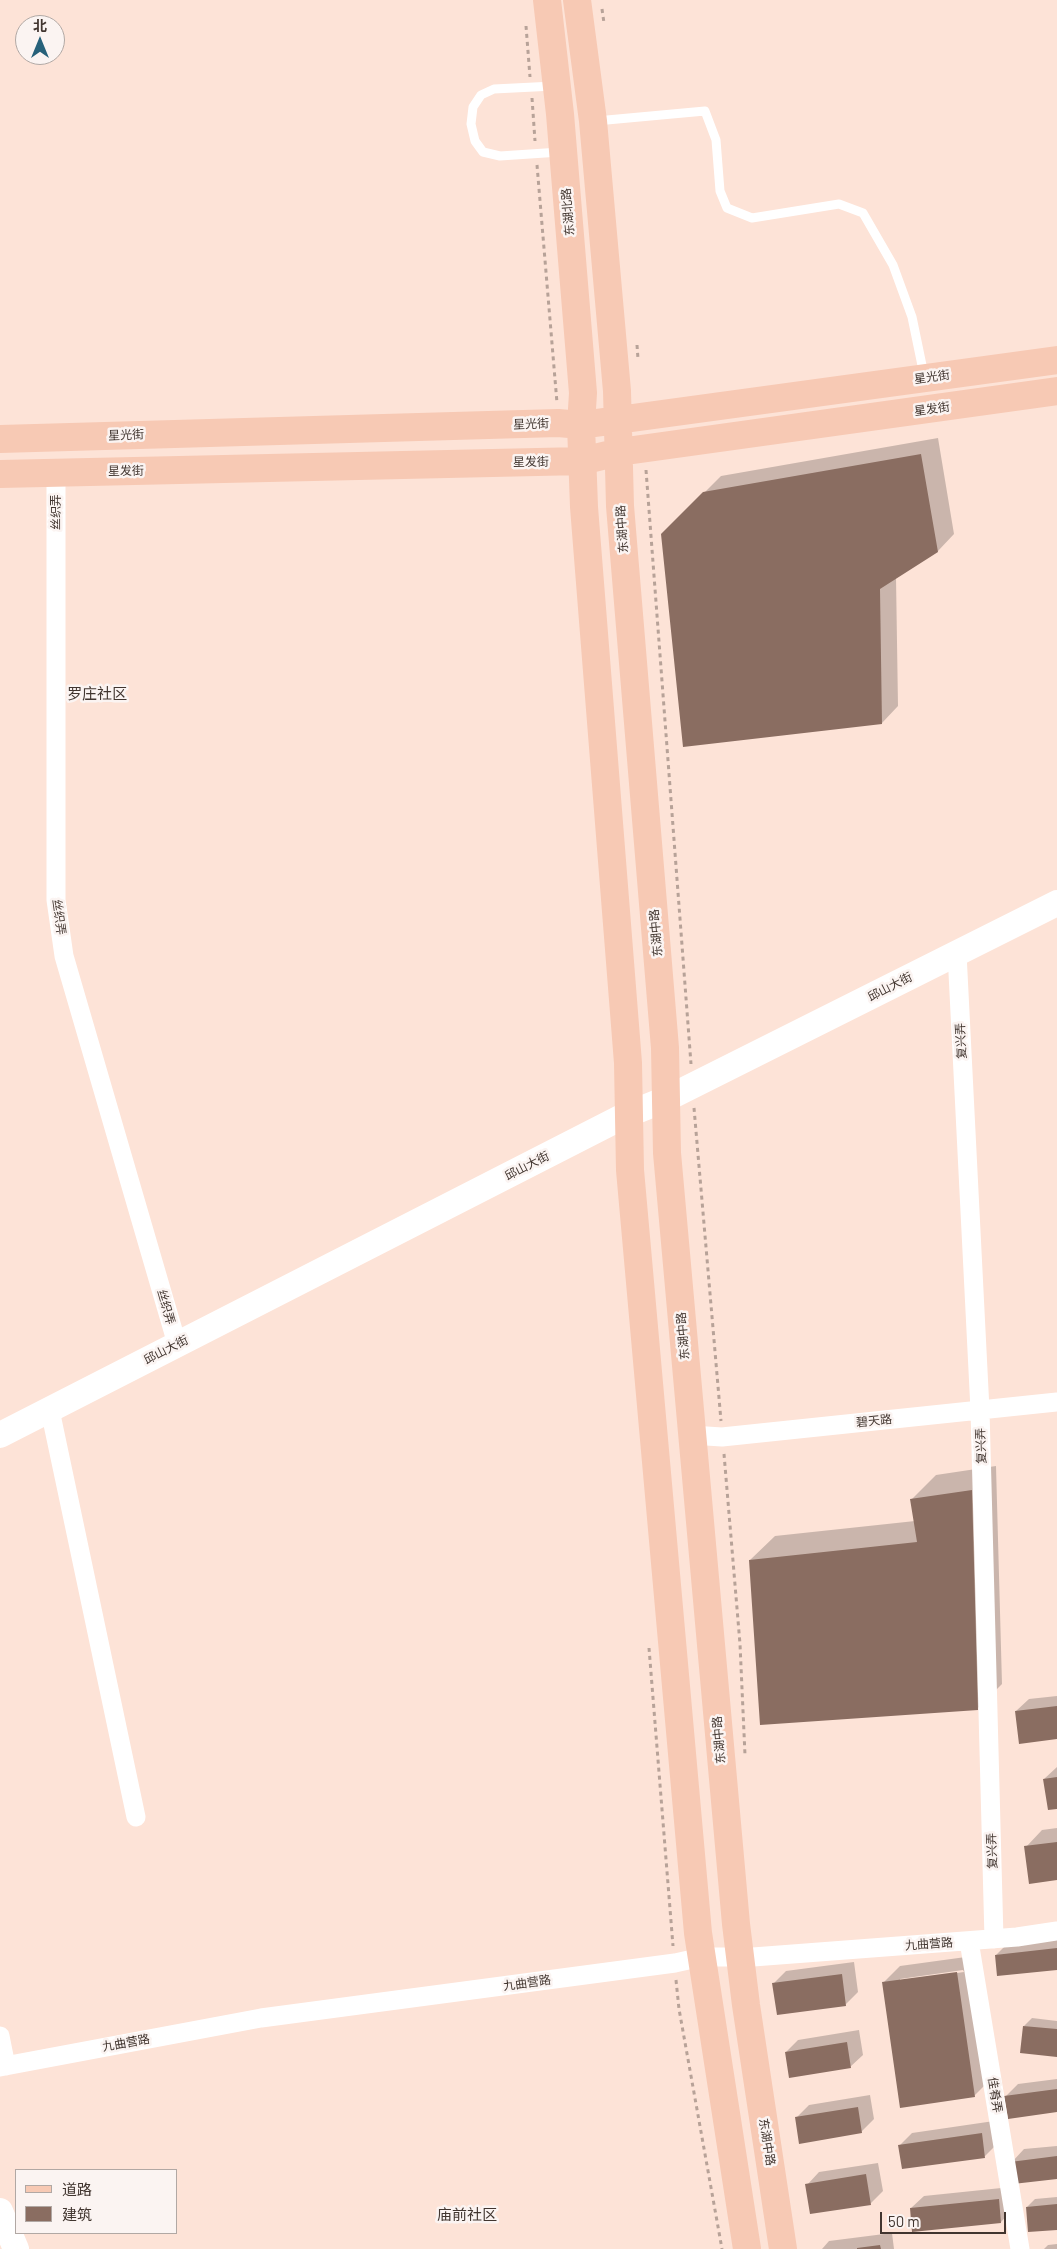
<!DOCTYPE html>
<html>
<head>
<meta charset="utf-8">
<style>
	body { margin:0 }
	#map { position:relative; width:1057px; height:2249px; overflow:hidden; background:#fde3d7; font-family:Barlow,"Noto Sans SC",sans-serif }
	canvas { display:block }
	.legend { position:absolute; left:15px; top:2169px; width:162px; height:65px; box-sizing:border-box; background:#fbf4f2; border:1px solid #b1a8a4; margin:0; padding:6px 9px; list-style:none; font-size:15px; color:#41352f }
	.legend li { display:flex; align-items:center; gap:10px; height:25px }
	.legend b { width:25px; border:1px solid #b1a8a4 }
	.north { position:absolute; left:15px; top:15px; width:50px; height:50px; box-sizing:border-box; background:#fbf4f2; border:1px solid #b1a8a4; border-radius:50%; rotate:0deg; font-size:14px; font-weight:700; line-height:20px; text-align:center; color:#41352f }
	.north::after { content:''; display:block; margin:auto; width:18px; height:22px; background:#27617a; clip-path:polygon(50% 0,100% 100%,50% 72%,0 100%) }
	.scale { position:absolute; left:880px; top:2212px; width:126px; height:22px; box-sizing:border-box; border:2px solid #41352f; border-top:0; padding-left:6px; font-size:15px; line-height:18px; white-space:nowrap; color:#41352f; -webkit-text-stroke:4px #fbf4f2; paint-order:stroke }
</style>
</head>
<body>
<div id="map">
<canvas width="1057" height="2249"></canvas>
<ul class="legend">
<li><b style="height:6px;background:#f7c9b4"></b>道路</li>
<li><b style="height:14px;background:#8a6d61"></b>建筑</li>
</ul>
<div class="north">北</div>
<div class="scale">50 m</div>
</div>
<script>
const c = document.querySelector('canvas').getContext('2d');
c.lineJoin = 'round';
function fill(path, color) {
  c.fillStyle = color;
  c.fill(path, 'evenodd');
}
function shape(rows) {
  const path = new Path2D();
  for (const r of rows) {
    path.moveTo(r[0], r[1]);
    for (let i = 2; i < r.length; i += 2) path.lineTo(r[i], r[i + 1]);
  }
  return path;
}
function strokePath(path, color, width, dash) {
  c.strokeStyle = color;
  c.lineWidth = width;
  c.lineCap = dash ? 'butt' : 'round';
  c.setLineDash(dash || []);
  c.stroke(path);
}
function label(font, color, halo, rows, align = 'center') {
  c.font = font + ' Barlow,"Noto Sans SC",sans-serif';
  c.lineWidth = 5;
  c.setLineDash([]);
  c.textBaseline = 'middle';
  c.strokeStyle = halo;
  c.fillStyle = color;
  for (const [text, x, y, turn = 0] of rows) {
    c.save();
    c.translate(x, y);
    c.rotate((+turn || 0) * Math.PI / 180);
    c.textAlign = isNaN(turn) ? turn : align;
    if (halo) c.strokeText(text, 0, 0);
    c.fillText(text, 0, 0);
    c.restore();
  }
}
fill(shape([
	[938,438,954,534,938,551,896,577,898,706,882,723,663,534,721,476],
	[996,1466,1002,1684,977,1709,750,1560,775,1536,915,1521,912,1499,936,1475],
	[1057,1696,1057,1738,1016,1711,1029,1699],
	[1057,1767,1057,1807,1044,1779],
	[1057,1828,1057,1879,1026,1847,1042,1830],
	[1057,1938,1057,1969,996,1955,1008,1943],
	[973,1956,991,2079,974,2096,883,1983,900,1966],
	[963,1970,964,1972,900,1981,900,1979],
	[854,1962,858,1992,845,2005,774,1983,786,1971],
	[1032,2018,1057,2021,1057,2056,1024,2026],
	[859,2030,863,2055,850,2067,786,2052,798,2040],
	[1057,2079,1057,2111,1006,2096,1018,2084],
	[870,2095,874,2119,861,2132,797,2117,809,2105],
	[994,2121,997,2144,985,2156,903,2168,900,2145,912,2133],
	[1057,2146,1057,2178,1012,2162,1024,2149],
	[878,2163,883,2191,870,2204,807,2185,819,2172],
	[1011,2187,1013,2209,1001,2222,911,2208,924,2196],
	[1057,2197,1057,2229,1027,2207,1035,2199],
	[892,2233,894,2249,822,2249,829,2241],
	[1057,2244,1057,2249,1044,2249,1048,2245]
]), '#0003');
fill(shape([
	[921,454,938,552,880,589,882,724,683,747,661,534,703,492],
	[972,1490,978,1710,760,1725,749,1560,917,1542,910,1499],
	[1057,1706,1057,1739,1019,1744,1015,1711],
	[1057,1777,1057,1809,1048,1810,1043,1779],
	[1057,1842,1057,1880,1029,1884,1024,1846],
	[1057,1948,1057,1970,997,1976,995,1955],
	[957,1972,975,2097,900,2108,882,1982],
	[842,1974,846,2006,777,2015,772,1983],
	[1023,2026,1057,2029,1057,2057,1020,2053],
	[847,2042,851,2068,789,2078,785,2052],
	[1057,2089,1057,2112,1008,2119,1004,2096],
	[858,2107,862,2133,799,2144,795,2117],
	[982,2133,985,2158,902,2169,898,2145],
	[1057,2156,1057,2179,1013,2184,1010,2162],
	[866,2174,871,2205,810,2214,805,2184],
	[999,2199,1001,2223,912,2232,910,2208],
	[1057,2204,1057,2230,1028,2232,1026,2207],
	[880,2245,881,2249,857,2249,857,2248]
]), '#8a6d61');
strokePath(shape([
	[602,9,604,23],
	[526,26,530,77],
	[532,98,535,141],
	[537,165,557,403],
	[637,345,638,359],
	[646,470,691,1064],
	[694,1108,721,1421],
	[724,1454,740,1644,745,1755],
	[649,1648,673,1946],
	[676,1980,679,2009,722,2249]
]), '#b7a298', 3, [4, 4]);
strokePath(shape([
	[554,86,494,89,481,95,473,107,471,124,475,141,483,152,500,156,560,152],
	[596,121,705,111,716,140,720,191,727,208,752,218,839,204,863,213,893,265,912,317,924,375]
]), '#fff', 9);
strokePath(shape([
	[56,473,56,900,64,956,177,1344],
	[957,953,980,1410,994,1939],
	[50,1410,136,1817],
	[691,1435,722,1437,1057,1402],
	[969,1941,1020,2249],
	[0,2036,6,2066],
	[0,2067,261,2018,675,1963,702,1957,753,1957,1017,1937,1057,1931]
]), '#fff', 19);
strokePath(shape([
	[629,1114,666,1099,1057,903],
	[0,1435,620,1118],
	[0,2211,16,2249]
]), '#fff', 26);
strokePath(shape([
	[547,0,560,114,583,393,581,425,584,507,628,1063,630,1170,698,1933,747,2249],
	[577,0,593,121,617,391,620,506,665,1048,667,1153,736,1924,746,2005,783,2249],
	[0,439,558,423,581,425,1057,360],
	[0,474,582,461,619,452,1057,391]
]), '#f7c9b4', 28);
label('12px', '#41352f', '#fbf4f2', [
	["东湖北路",568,212,-95],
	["星光街",932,377,-8],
	["星发街",932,409,-8],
	["星光街",531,424,-2],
	["星光街",126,435,-2],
	["星发街",531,462,-1],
	["星发街",126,471,-1],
	["丝织弄",56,512,-90],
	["东湖中路",622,529,-94],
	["丝织弄",59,917,82],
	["东湖中路",656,933,-95],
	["邱山大街",890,987,-27],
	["复兴弄",961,1041,-93],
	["邱山大街",527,1166,-27],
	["丝织弄",166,1307,74],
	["东湖中路",683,1336,-95],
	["邱山大街",166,1350,-27],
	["碧天路",874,1421,-6],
	["复兴弄",981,1446,-92],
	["东湖中路",719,1740,-95],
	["复兴弄",992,1851,-92],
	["九曲营路",929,1944,-4],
	["九曲营路",527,1983,-8],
	["九曲营路",126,2043,-10],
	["佳肴弄",995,2095,81],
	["东湖中路",767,2142,81]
]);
label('15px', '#41352f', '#fbf4f2', [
	["罗庄社区",97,694],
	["庙前社区",467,2215]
]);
</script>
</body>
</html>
